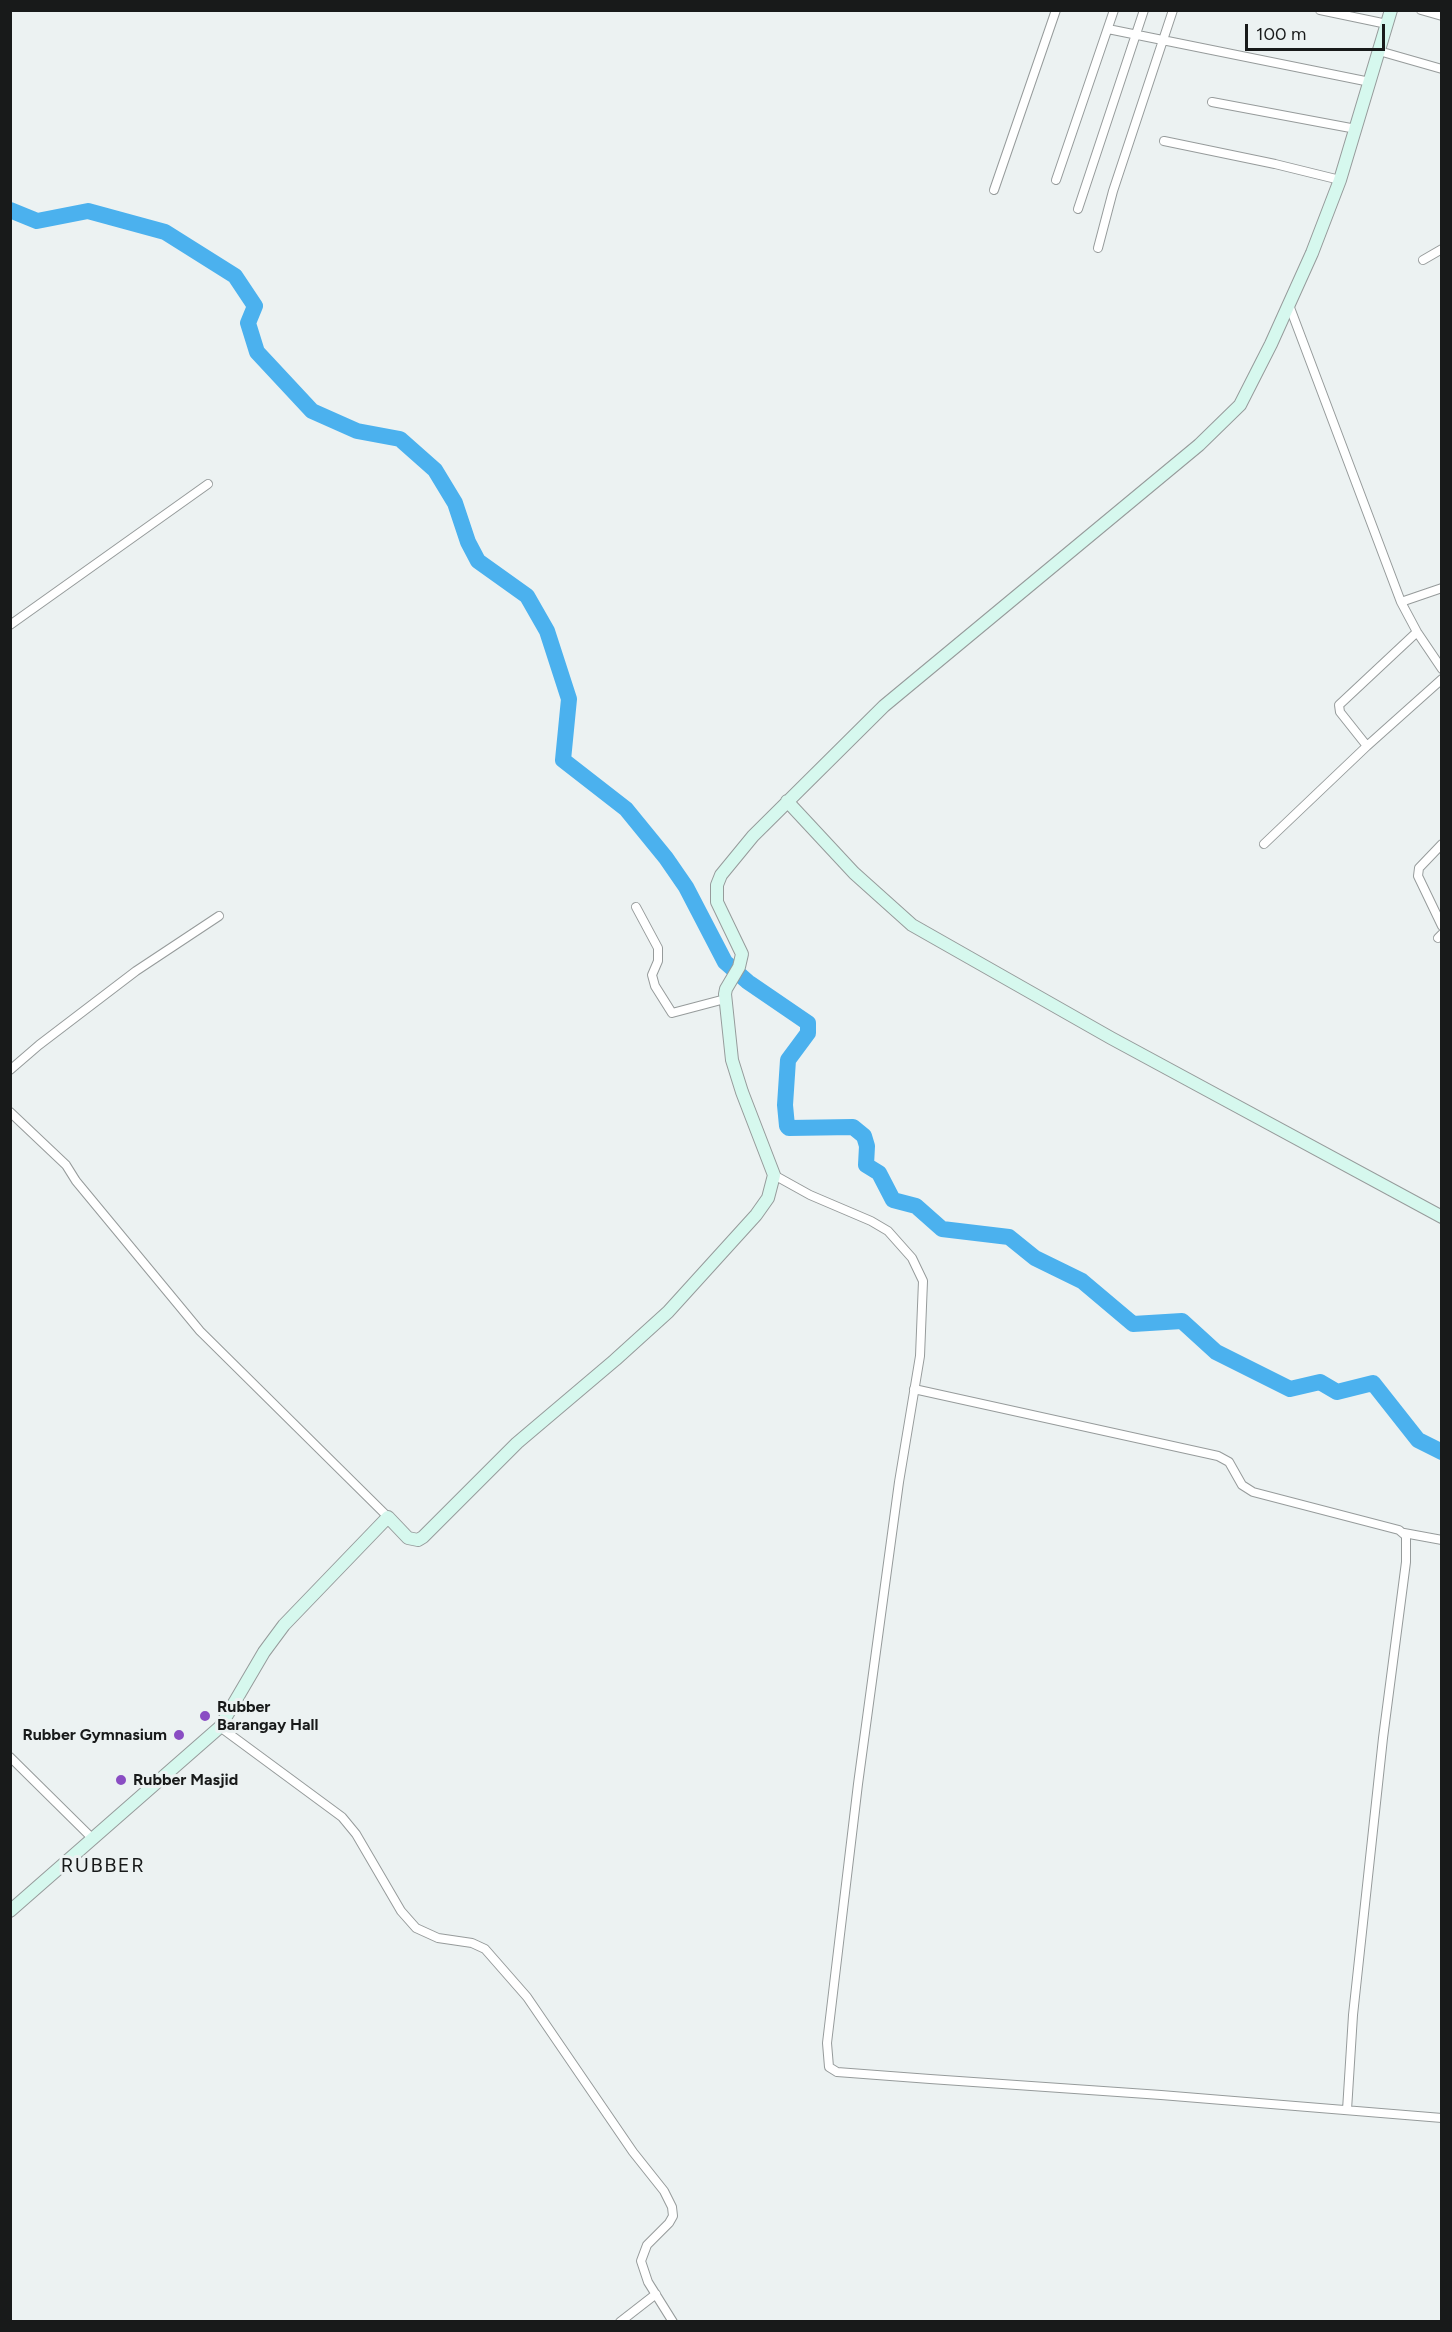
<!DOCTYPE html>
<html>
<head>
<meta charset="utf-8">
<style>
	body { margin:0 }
	#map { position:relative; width:1452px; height:2332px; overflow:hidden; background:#ecf2f2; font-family:Figtree,sans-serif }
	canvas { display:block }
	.frame { position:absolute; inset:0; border:12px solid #181a1a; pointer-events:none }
	.scale { position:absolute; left:1245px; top:24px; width:140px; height:27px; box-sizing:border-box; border:3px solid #181a1a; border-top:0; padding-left:8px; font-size:18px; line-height:21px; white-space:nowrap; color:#181a1a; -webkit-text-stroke:4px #ecf2f2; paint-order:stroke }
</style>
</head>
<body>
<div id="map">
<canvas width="1452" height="2332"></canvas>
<div class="frame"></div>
<div class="scale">100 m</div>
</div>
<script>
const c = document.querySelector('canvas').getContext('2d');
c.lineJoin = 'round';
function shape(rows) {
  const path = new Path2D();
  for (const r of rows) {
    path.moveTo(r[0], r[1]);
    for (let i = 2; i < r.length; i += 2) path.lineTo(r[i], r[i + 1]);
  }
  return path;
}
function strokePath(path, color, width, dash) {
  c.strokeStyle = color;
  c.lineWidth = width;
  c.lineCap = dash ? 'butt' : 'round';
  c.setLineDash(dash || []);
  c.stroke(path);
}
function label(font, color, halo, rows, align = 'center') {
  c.font = font + ' Figtree,sans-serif';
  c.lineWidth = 6;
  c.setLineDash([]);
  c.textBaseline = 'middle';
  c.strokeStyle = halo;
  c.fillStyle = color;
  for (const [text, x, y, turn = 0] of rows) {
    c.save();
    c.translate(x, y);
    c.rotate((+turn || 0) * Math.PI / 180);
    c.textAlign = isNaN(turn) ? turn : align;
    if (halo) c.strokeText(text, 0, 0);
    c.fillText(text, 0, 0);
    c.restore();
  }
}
strokePath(shape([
	[10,210,37,221,88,211,165,232,235,276,255,306,248,323,257,352,312,411,357,431,400,439,435,470,455,503,468,542,478,561,527,596,547,631,569,699,563,760,626,809,666,858,686,887,725,962,748,982,808,1023,808,1033,788,1060,785,1105,787,1126,789,1128,853,1127,864,1136,867,1146,866,1165,879,1173,893,1200,916,1206,942,1229,1009,1237,1035,1258,1082,1281,1133,1324,1182,1321,1216,1352,1290,1389,1320,1382,1337,1392,1373,1383,1418,1440,1442,1452]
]), '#4bb1ee', 16);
const street = shape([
	[1320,10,1387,24],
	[1421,10,1442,16],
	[1108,29,1370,82],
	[1379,51,1442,69],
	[1212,102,1356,129],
	[1164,141,1275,164,1340,180],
	[1056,180,1114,10],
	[994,190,1056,10],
	[1078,209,1144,10],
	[1098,248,1113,191,1173,10],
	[1423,260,1442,249],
	[1289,305,1401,602,1417,632,1442,669],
	[1401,602,1442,588],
	[10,625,208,484],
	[1367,746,1340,712,1339,705,1417,632],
	[1264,844,1367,746,1442,679],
	[1442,844,1419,868,1418,876,1442,926],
	[636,907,658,948,658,961,652,975,655,986,672,1013,725,999],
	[1438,938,1442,934],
	[10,1070,39,1045,136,971,219,916],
	[10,1112,66,1165,76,1181,200,1331,388,1517],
	[774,1175,810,1195,871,1221,888,1231,912,1258,923,1281,920,1356,899,1482,858,1784,827,2043,829,2067,837,2072,930,2079,1161,2095,1442,2118],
	[914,1389,1218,1456,1229,1462,1242,1485,1253,1492,1399,1530,1406,1536,1406,1562,1383,1738,1353,2015,1347,2110],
	[1404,1533,1442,1540],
	[220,1727,342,1817,356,1834,401,1911,416,1928,438,1938,472,1943,485,1949,527,1997,633,2152,664,2191,672,2207,673,2216,669,2223,647,2245,641,2261,648,2282,673,2322],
	[10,1757,93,1839],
	[620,2322,656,2294]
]);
const secondary = shape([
	[787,801,854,873,912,925,1111,1038,1442,1217],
	[10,1911,220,1727,264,1652,284,1625,388,1517,408,1538,418,1540,423,1537,517,1443,615,1360,668,1312,756,1215,768,1198,774,1175,742,1092,732,1060,725,994,726,989,739,967,742,954,717,902,717,885,721,875,753,836,884,706,1199,445,1240,405,1271,344,1312,253,1340,180,1391,10]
]);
strokePath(street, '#969b9b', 10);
strokePath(secondary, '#969b9b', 14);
strokePath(street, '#fff', 8);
strokePath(secondary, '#d6f8ee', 12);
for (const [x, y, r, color] of [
	[205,1716,6,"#8a4dc3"],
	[179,1735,6,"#8a4dc3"],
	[121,1780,6,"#8a4dc3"]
]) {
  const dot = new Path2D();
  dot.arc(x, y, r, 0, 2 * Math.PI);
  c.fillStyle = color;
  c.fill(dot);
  strokePath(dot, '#ecf2f2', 2);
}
label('bold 16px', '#181a1a', '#ecf2f2', [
	["Rubber",217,1707],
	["Barangay Hall",217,1725],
	["Rubber Gymnasium",167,1735,"right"],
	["Rubber Masjid",133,1780]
], 'left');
c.letterSpacing = '1.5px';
label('20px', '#181a1a', '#ecf2f2', [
	["RUBBER",103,1866]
]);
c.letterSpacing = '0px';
</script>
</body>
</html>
